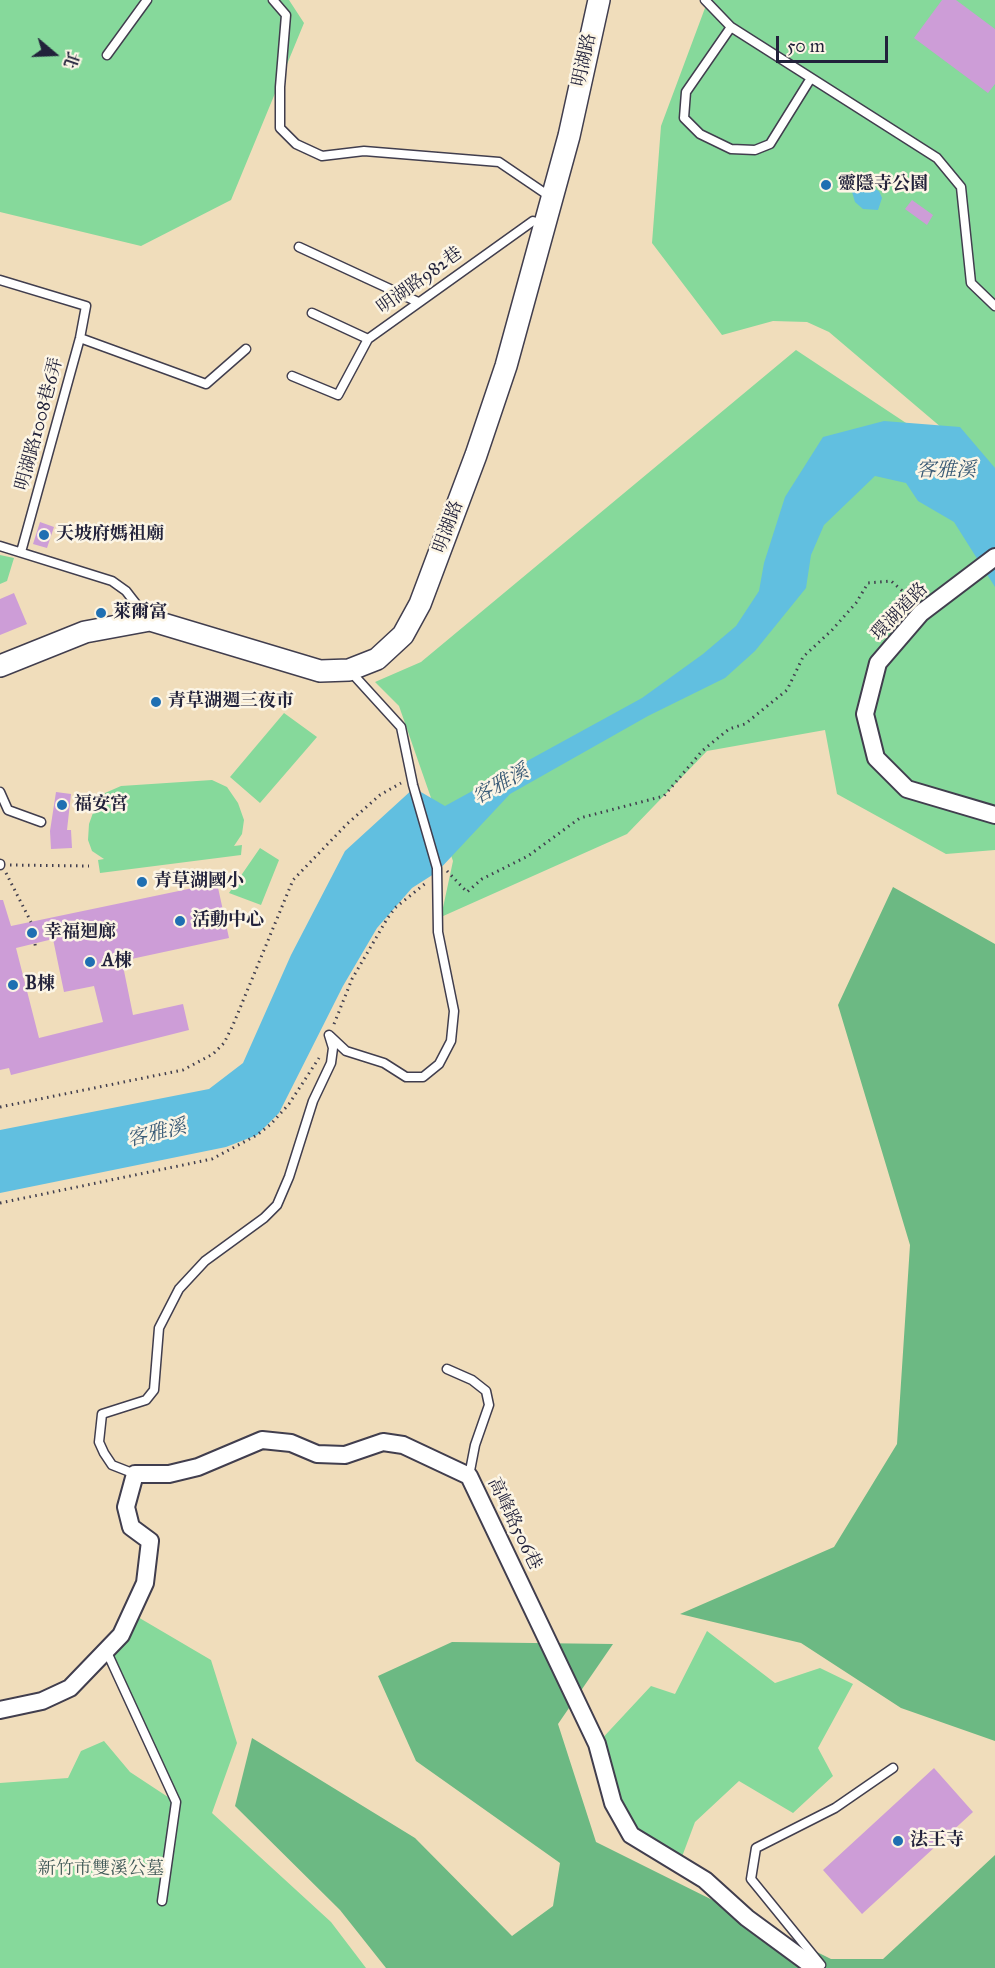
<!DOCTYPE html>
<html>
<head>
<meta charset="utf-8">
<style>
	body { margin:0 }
	#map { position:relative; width:995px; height:1968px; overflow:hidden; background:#f0ddbb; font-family:"IM FELL Great Primer","Noto Serif TC",serif }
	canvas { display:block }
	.north { position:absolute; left:24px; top:24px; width:60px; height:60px; -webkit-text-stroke:4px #fcf5e5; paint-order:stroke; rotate:109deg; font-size:16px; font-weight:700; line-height:24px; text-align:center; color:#22223b }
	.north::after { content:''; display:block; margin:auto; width:21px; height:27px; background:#22223b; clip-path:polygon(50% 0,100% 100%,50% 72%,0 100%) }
	.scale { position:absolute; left:776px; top:36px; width:112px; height:27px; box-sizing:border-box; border:3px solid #22223b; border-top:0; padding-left:8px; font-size:18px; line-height:21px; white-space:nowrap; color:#22223b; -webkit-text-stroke:4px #fcf5e5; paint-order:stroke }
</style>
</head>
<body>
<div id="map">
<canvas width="995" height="1968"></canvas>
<div class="north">北</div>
<div class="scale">50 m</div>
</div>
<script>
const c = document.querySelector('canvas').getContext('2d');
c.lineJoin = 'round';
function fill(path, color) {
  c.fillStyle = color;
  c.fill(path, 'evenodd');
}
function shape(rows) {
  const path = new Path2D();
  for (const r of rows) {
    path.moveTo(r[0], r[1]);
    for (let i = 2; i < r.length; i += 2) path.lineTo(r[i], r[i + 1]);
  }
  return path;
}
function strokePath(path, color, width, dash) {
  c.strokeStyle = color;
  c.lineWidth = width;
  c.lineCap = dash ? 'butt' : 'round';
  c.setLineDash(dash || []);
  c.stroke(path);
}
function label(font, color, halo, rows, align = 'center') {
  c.font = font + ' "IM FELL Great Primer","Noto Serif TC",serif';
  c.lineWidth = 5;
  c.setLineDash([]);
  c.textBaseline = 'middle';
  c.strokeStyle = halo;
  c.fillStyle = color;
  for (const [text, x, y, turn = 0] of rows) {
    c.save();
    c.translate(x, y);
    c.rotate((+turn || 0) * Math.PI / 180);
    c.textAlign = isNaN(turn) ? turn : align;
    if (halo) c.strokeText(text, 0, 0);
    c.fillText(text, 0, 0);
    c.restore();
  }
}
fill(shape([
	[0,0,289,0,304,23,231,200,141,246,0,212],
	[708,0,995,0,995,473,829,332,807,322,773,321,722,335,652,243,661,126],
	[796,350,995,482,995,850,946,854,837,794,825,730,707,751,627,834,441,917,453,861,399,706,375,682,421,662],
	[0,555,14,558,7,581,0,584],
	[284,713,317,737,260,803,230,777],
	[212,780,227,787,238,803,244,820,242,834,234,846,242,845,241,855,100,873,98,860,104,859,92,851,88,840,89,824,94,810,105,793,121,786],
	[260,848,279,860,261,905,229,893],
	[131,1613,211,1660,237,1743,212,1813,331,1922,366,1968,0,1968,0,1783,68,1778,81,1751,104,1741,130,1772,174,1801,106,1649],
	[707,1631,775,1683,820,1668,853,1684,818,1748,833,1776,793,1813,739,1781,695,1822,680,1862,631,1835,597,1744,651,1686,675,1694]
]), '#86d99b');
fill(shape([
	[893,887,995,944,995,1741,901,1708,801,1643,680,1614,834,1547,897,1444,910,1245,838,1005],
	[452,1642,613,1644,558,1724,596,1842,831,1959,883,1959,995,1855,995,1968,386,1968,340,1910,235,1806,252,1738,415,1838,512,1936,553,1906,560,1863,416,1761,378,1676]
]), '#6cb983');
fill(shape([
	[862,182,879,191,882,198,878,210,863,209,855,202,852,192],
	[884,421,960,427,995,468,995,587,954,522,918,501,906,483,875,476,824,525,811,555,806,588,755,651,725,678,648,716,510,794,437,872,412,888,377,928,343,986,279,1113,257,1135,226,1147,0,1193,0,1130,209,1089,243,1063,291,955,345,851,414,788,445,806,642,698,703,654,736,626,759,591,764,563,785,497,823,437]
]), '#61bfe0');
fill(shape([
	[942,0,956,0,995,29,995,84,988,93,914,38],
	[912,200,933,215,927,225,905,209],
	[40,522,54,527,47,548,33,544],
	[14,593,27,624,0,635,0,599],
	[56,792,71,794,67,830,71,830,72,848,51,849,50,831],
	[217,883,229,938,122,961,133,1015,183,1004,189,1030,11,1075,9,1068,0,1070,0,900,3,900,11,926],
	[53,939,64,992,94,986,103,1022,39,1038,16,948],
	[934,1768,973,1812,862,1914,823,1870]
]), '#cd9dd7');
const service = shape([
	[273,0,286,15,280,87,280,128,296,144,322,156,364,151,499,162,552,198],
	[705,0,731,27,937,158,961,187,971,283,995,306],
	[731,27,686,92,684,118,700,134,731,149,755,150,770,144,811,78],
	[107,55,147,0],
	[299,247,418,302],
	[0,280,86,306,80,338,21,552],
	[312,313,368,339],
	[80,338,206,384,246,349],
	[292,376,338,395,368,339,533,221,544,224],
	[0,546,112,581,126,591,147,618],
	[0,792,8,810,41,822],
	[0,864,0,865],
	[330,1036,346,1051,384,1063,406,1077,423,1077,439,1064,451,1041,454,1011,438,932,437,868,413,785,401,727,350,671],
	[447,1369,472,1380,486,1391,489,1405,475,1445,469,1476],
	[135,1474,112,1465,104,1453,99,1442,102,1414,146,1400,154,1390,159,1328,179,1289,205,1261,264,1218,277,1205,289,1177,313,1101,331,1063,333,1048,329,1035],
	[106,1650,176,1802,162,1901],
	[821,1965,751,1879,756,1848,835,1808,893,1768]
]);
const minor = shape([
	[995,557,921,613,878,663,865,714,876,758,907,789,995,815],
	[0,1710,42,1701,70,1688,121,1635,145,1583,150,1541,131,1527,126,1507,135,1474,169,1474,198,1467,262,1440,291,1443,317,1454,345,1455,383,1442,403,1445,469,1476,597,1744,613,1803,631,1835,705,1880,747,1918,815,1968]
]);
const tertiary = shape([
	[0,666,85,632,150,620,320,671,349,670,377,659,403,635,420,604,476,455,506,366,569,136,599,0]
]);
strokePath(service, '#413e4e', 11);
strokePath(minor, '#413e4e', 20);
strokePath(tertiary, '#413e4e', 24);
strokePath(shape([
	[10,865,89,866],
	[447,871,467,892,482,879,528,856,580,818,664,796,702,751,729,729,745,724,787,690,803,657,832,630,856,603,868,583,891,581,906,594,911,604],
	[6,873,31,922],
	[35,944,36,950],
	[334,1024,352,979,387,919,395,908,427,882],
	[0,1107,183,1070,213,1054,224,1043,233,1025,293,880,347,824,380,795,401,783],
	[0,1203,212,1159,257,1135,271,1124,289,1104,319,1058]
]), '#413e4e', 3, [1.5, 4.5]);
strokePath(service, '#fff', 8);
strokePath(minor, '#fff', 16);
strokePath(tertiary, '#fff', 21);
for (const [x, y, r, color] of [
	[826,185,6,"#1f6fb2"],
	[44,535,6,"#1f6fb2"],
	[101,613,6,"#1f6fb2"],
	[156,702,6,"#1f6fb2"],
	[62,805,6,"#1f6fb2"],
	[142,882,6,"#1f6fb2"],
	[180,921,6,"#1f6fb2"],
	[32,933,6,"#1f6fb2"],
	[90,962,6,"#1f6fb2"],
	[13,985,6,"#1f6fb2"],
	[898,1841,6,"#1f6fb2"]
]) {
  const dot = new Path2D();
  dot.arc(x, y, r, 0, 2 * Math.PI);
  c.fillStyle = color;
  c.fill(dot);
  strokePath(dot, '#fcf5e5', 2);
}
label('18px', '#22223b', '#fcf5e5', [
	["明湖路",585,60,-78],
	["明湖路982巷",420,281,-36],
	["明湖路1008巷6弄",40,424,-75],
	["明湖路",449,527,-70],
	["環湖道路",900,612,-46],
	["高峰路506巷",514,1524,64]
]);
label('bold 18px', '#22223b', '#fcf5e5', [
	["靈隱寺公園",838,185],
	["天坡府媽祖廟",56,535],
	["萊爾富",113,613],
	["青草湖週三夜市",168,702],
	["福安宮",74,805],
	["青草湖國小",154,882],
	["活動中心",192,921],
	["幸福迴廊",44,933],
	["A棟",102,962],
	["B棟",25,985],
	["法王寺",910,1841]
], 'left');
label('18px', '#405958', '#fcf5e5', [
	["新竹市雙溪公墓",101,1870]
]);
label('italic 20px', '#385975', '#fcf5e5', [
	["客雅溪",946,471],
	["客雅溪",501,785,-29],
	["客雅溪",157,1134,-14]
]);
</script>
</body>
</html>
